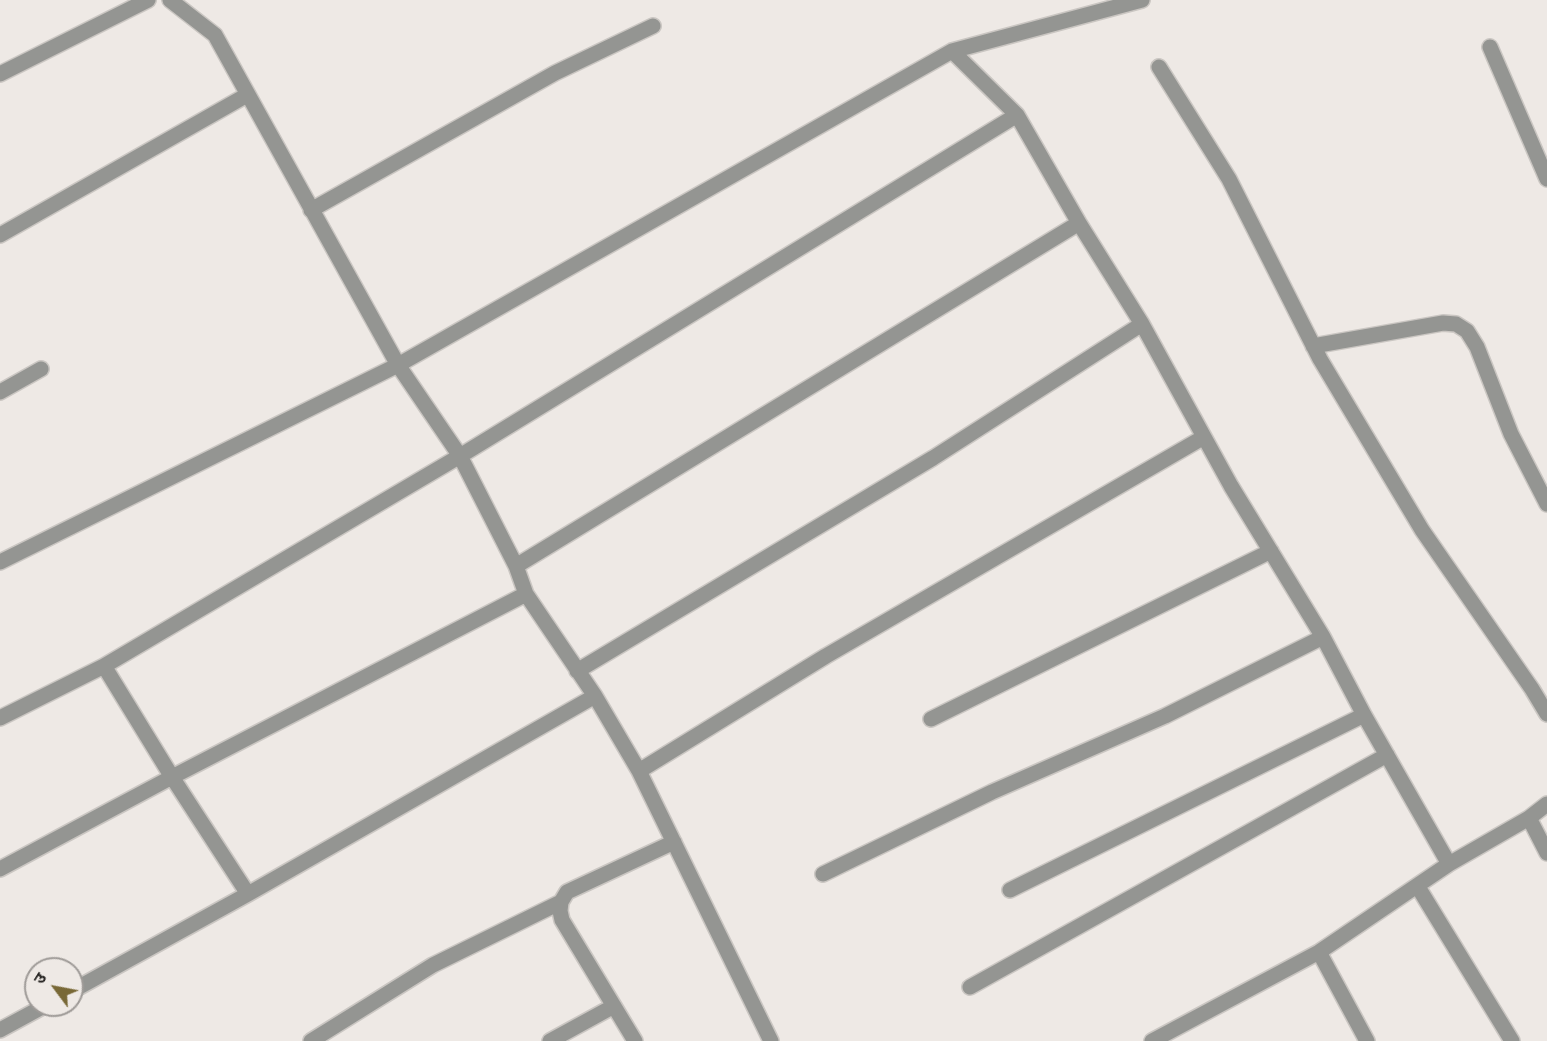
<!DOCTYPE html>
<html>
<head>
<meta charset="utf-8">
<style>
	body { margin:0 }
	#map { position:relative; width:1547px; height:1041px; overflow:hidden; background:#eee9e5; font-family:"Source Sans 3","Noto Sans Devanagari",sans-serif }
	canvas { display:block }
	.north { position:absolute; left:24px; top:957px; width:60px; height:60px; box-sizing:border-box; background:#eee9e5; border:2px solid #9e9a97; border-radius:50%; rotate:302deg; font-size:16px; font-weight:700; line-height:24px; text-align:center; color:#262422 }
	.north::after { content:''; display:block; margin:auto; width:21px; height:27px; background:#786836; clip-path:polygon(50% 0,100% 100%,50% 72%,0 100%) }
</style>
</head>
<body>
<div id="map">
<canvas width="1547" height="1041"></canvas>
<div class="north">उ</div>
</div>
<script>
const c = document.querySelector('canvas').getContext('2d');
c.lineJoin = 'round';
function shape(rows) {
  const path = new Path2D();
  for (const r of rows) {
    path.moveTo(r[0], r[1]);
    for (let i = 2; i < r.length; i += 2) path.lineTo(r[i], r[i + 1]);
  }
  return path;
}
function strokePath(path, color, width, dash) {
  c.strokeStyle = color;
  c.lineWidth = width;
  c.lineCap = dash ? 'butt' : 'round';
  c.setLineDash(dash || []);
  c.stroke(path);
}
const street = shape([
	[170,0,215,35,398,365,460,456,516,566,526,594,595,696,639,771,771,1041],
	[1490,47,1547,179],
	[1159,67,1229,179,1320,359,1422,530,1532,689,1547,714],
	[0,74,148,0],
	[311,210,555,73,653,26],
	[0,235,247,95],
	[1142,324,1231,486,1323,637,1364,715,1449,864],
	[1313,346,1443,323,1456,324,1467,331,1477,347,1511,434,1547,504],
	[0,392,41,369],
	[0,562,398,365,952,51,1142,0],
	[516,566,1079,223],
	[104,666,172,777,248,894],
	[577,671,933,458,1142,324,1079,223,1017,115,952,51],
	[0,718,104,666,460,456,1017,115],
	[931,719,1271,551],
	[639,771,826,656,1204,437],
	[1529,818,1547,853],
	[0,869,172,777,526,594],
	[823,874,992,792,1165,716,1323,637],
	[1418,887,1512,1041],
	[1010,890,1364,715],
	[1319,952,1367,1041],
	[970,987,1387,755],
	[72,991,248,894,595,696],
	[0,1030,46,1005],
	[311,1041,433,965,561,902],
	[550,1041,614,1006],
	[635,1041,562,920,560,911,561,902,567,892,674,842],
	[1152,1041,1319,952,1449,864,1529,818,1547,804]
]);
strokePath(street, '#cac6c2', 18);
strokePath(street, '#949592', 15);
</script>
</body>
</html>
